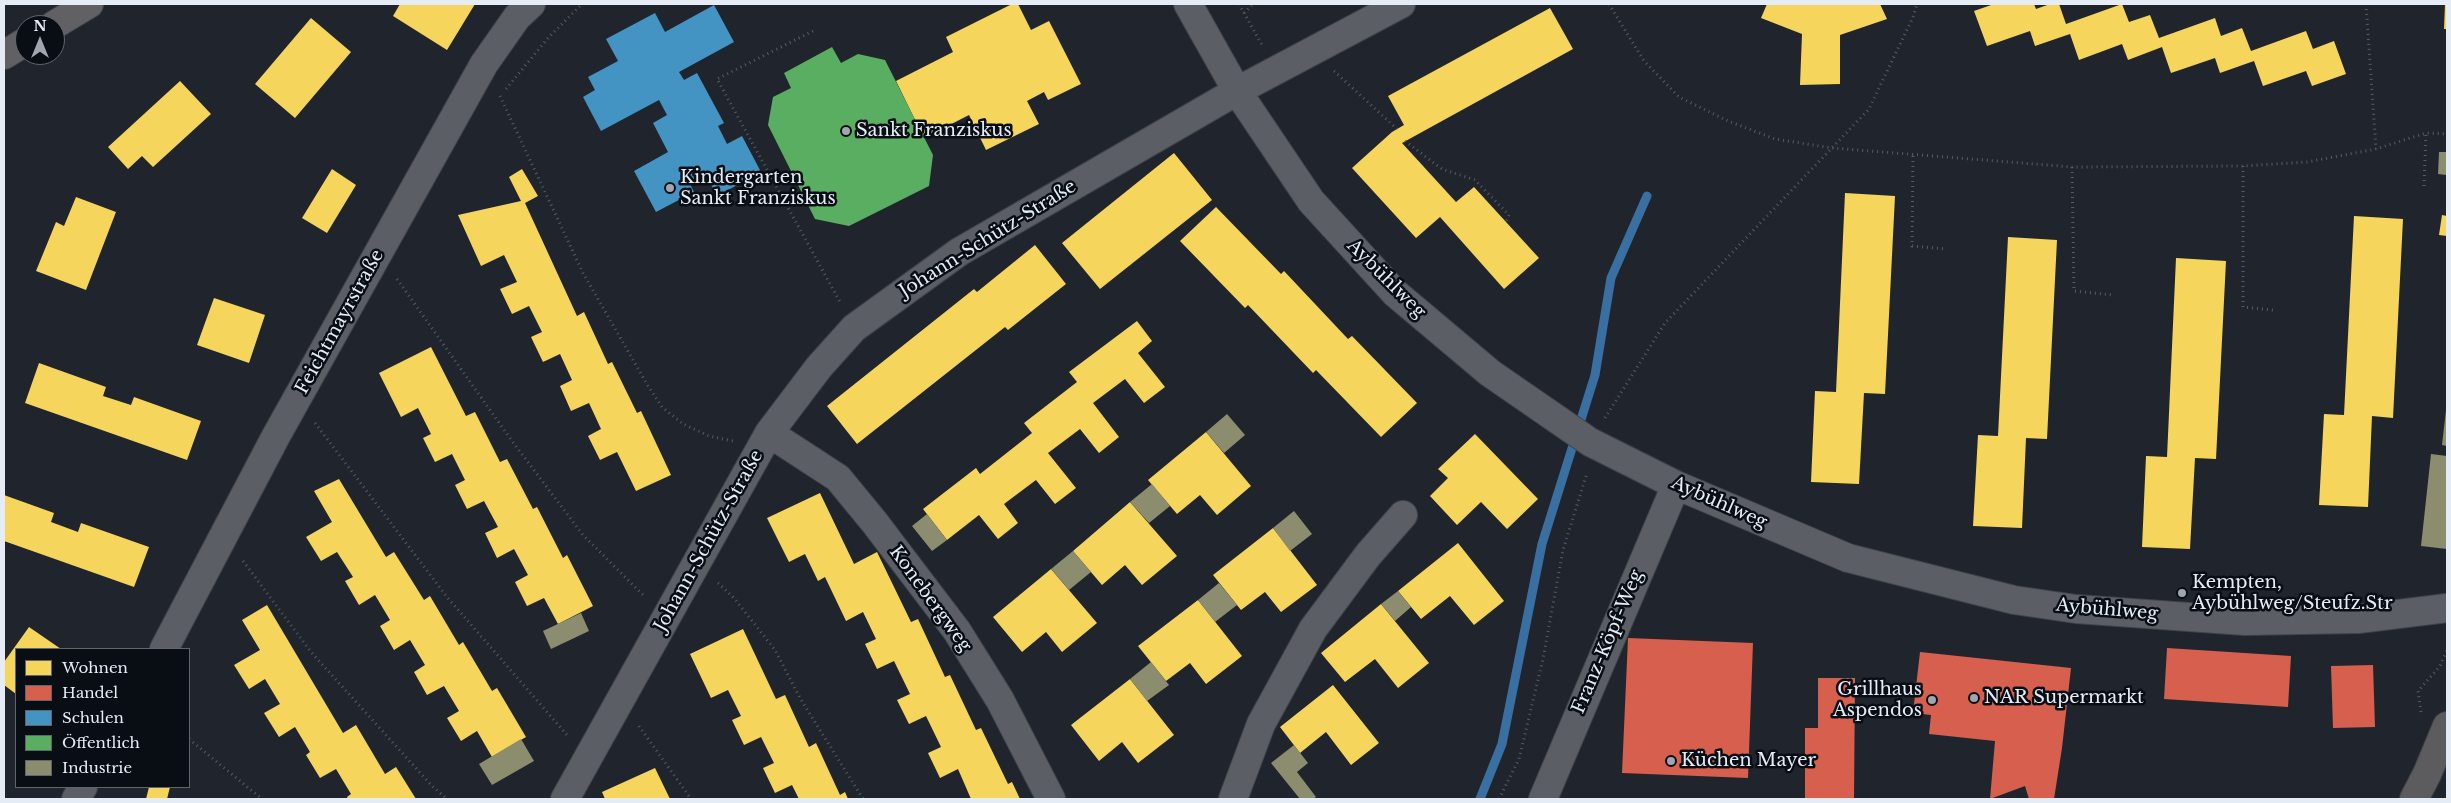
<!DOCTYPE html>
<html>
<head>
<meta charset="utf-8">
<style>
	body { margin:0 }
	#map { position:relative; width:2451px; height:803px; overflow:hidden; background:#20252d; font-family:"Libre Baskerville",serif }
	canvas { display:block }
	.frame { position:absolute; inset:0; border:5px solid #e5ecf6; pointer-events:none }
	.legend { position:absolute; left:15px; top:648px; width:175px; height:140px; box-sizing:border-box; background:#090d14; border:1px solid #61666e; margin:0; padding:6px 9px; list-style:none; font-size:15px; color:#e5ecf6 }
	.legend li { display:flex; align-items:center; gap:10px; height:25px }
	.legend b { width:25px; border:1px solid #61666e }
	.north { position:absolute; left:15px; top:15px; width:50px; height:50px; box-sizing:border-box; background:#090d14; border:1px solid #61666e; border-radius:50%; rotate:0deg; font-size:14px; font-weight:700; line-height:20px; text-align:center; color:#e5ecf6 }
	.north::after { content:''; display:block; margin:auto; width:18px; height:22px; background:#a0a6b0; clip-path:polygon(50% 0,100% 100%,50% 72%,0 100%) }
</style>
</head>
<body>
<div id="map">
<canvas width="2451" height="803"></canvas>
<div class="frame"></div>
<ul class="legend">
<li><b style="height:14px;background:#f6d55c"></b>Wohnen</li>
<li><b style="height:14px;background:#d6604d"></b>Handel</li>
<li><b style="height:14px;background:#4393c3"></b>Schulen</li>
<li><b style="height:14px;background:#5aae61"></b>Öffentlich</li>
<li><b style="height:14px;background:#8c8c6e"></b>Industrie</li>
</ul>
<div class="north">N</div>
</div>
<script>
const c = document.querySelector('canvas').getContext('2d');
c.lineJoin = 'round';
function fill(path, color) {
  c.fillStyle = color;
  c.fill(path, 'evenodd');
}
function shape(rows) {
  const path = new Path2D();
  for (const r of rows) {
    path.moveTo(r[0], r[1]);
    for (let i = 2; i < r.length; i += 2) path.lineTo(r[i], r[i + 1]);
  }
  return path;
}
function strokePath(path, color, width, dash) {
  c.strokeStyle = color;
  c.lineWidth = width;
  c.lineCap = dash ? 'butt' : 'round';
  c.setLineDash(dash || []);
  c.stroke(path);
}
function label(font, color, halo, rows, align = 'center') {
  c.font = font + ' "Libre Baskerville",serif';
  c.lineWidth = 5;
  c.setLineDash([]);
  c.textBaseline = 'middle';
  c.strokeStyle = halo;
  c.fillStyle = color;
  for (const [text, x, y, turn = 0] of rows) {
    c.save();
    c.translate(x, y);
    c.rotate((+turn || 0) * Math.PI / 180);
    c.textAlign = isNaN(turn) ? turn : align;
    if (halo) c.strokeText(text, 0, 0);
    c.fillText(text, 0, 0);
    c.restore();
  }
}
fill(shape([
	[400,4,475,4,447,50,393,16],
	[1012,4,1018,4,1031,30,1049,21,1081,84,1048,100,1044,92,1027,101,1039,124,986,150,969,115,924,138,896,81,953,52,946,37],
	[1767,4,1880,4,1887,19,1840,35,1840,84,1800,85,1802,34,1761,18],
	[1994,4,2034,4,2036,9,2050,4,2059,4,2066,24,2122,4,2129,22,2150,15,2159,38,2215,18,2221,36,2242,28,2251,51,2306,31,2313,49,2334,41,2346,74,2312,86,2306,71,2263,86,2254,61,2220,73,2215,58,2171,73,2162,47,2128,60,2122,44,2079,60,2070,34,2035,46,2030,31,1987,46,1974,11],
	[2445,4,2447,4,2447,29,2444,29],
	[1550,8,1573,49,1402,143,1456,202,1474,187,1539,258,1504,289,1440,217,1416,238,1352,168,1392,132,1404,125,1388,96],
	[311,18,351,52,295,118,255,84],
	[180,81,211,114,153,167,142,156,128,169,108,147],
	[1174,153,1212,200,1100,289,1062,243],
	[332,169,356,185,327,233,302,218],
	[522,169,538,196,525,203,577,316,584,312,608,364,612,362,637,413,641,411,671,475,636,491,617,452,600,460,588,436,601,429,589,403,571,411,560,386,572,380,560,354,543,362,531,337,542,332,529,306,512,314,500,289,517,282,504,255,481,266,458,215,521,201,509,177],
	[1845,193,1895,196,1885,394,1864,393,1859,484,1811,482,1815,391,1836,392],
	[76,197,116,212,86,290,36,271,56,222,64,226],
	[1216,207,1281,274,1284,271,1348,339,1352,336,1417,403,1381,437,1316,370,1313,373,1248,305,1245,308,1180,241],
	[2442,215,2447,216,2447,236,2439,235],
	[2354,216,2403,219,2393,418,2372,416,2368,507,2319,505,2324,414,2344,415],
	[2008,237,2057,240,2047,439,2026,438,2022,528,1973,526,1978,435,1998,436],
	[1035,245,1066,284,1008,330,1005,327,857,444,827,406,974,289,977,292],
	[2176,258,2226,261,2216,459,2195,458,2190,549,2142,547,2146,456,2167,457],
	[214,298,265,315,249,363,197,345],
	[1137,321,1152,341,1138,353,1165,387,1144,403,1125,379,1093,403,1119,437,1099,453,1080,429,1048,453,1076,488,1055,504,1036,480,1004,504,1018,523,998,539,979,515,947,540,923,509,976,468,980,474,1032,433,1024,423,1077,382,1069,372],
	[431,347,466,416,475,412,500,462,507,459,533,509,537,507,563,558,567,555,593,606,558,624,544,598,527,606,515,582,528,575,514,549,497,558,485,533,498,527,484,501,467,509,455,485,465,480,452,454,435,462,423,438,431,434,418,408,401,417,379,373],
	[39,363,106,387,103,396,131,405,134,397,201,421,187,460,25,403],
	[1206,432,1251,486,1217,515,1200,495,1177,514,1148,480],
	[1475,434,1538,499,1507,529,1481,502,1457,525,1430,496,1448,478,1438,469],
	[339,479,386,557,394,552,424,600,430,596,459,645,463,642,492,691,497,688,526,737,492,757,477,731,461,741,447,718,459,711,444,686,427,695,414,672,425,665,410,640,394,650,380,626,390,620,375,595,359,605,345,581,353,577,337,552,321,561,306,537,332,522,314,491],
	[820,493,854,564,877,552,911,622,918,619,945,677,950,675,976,730,981,728,1008,784,1012,782,1020,799,971,799,958,769,940,778,928,753,941,747,926,716,909,724,897,700,910,694,894,661,877,669,865,644,876,639,863,612,846,621,825,577,818,581,805,554,789,562,767,518],
	[4,495,54,513,51,522,78,532,81,523,149,547,134,587,4,541],
	[1130,502,1177,556,1142,585,1125,565,1102,585,1073,551],
	[1273,528,1317,585,1281,612,1265,592,1241,610,1213,575],
	[1458,543,1504,601,1474,625,1450,596,1421,619,1398,591],
	[1051,569,1097,623,1062,652,1046,632,1022,652,993,617],
	[1198,600,1242,656,1206,684,1190,663,1166,681,1138,646],
	[1381,604,1429,663,1398,688,1375,659,1345,682,1321,653],
	[267,605,343,733,356,725,385,774,396,767,416,799,348,799,347,797,351,794,336,769,320,778,306,755,310,752,295,727,279,737,264,713,280,704,265,679,249,689,234,665,260,650,242,620],
	[29,627,61,649,16,649,16,694,4,685,4,662],
	[743,629,776,699,785,695,809,747,816,743,840,795,845,792,848,799,799,799,792,785,775,793,763,768,774,763,761,737,744,745,732,720,741,716,728,690,711,698,690,654],
	[1130,679,1174,735,1138,763,1122,742,1099,761,1071,725],
	[1333,685,1379,743,1351,765,1326,732,1300,753,1280,727],
	[655,768,670,799,605,799,602,792],
	[149,787,170,787,167,799,146,799]
]), '#f6d55c');
fill(shape([
	[1628,638,1753,643,1748,778,1622,773],
	[2167,648,2291,656,2288,707,2164,699],
	[1920,652,2071,668,2062,748,2054,799,2029,799,2025,786,1990,799,1995,741,1929,734,1931,715,1913,713],
	[2373,665,2375,727,2333,728,2331,666],
	[1818,678,1855,678,1854,799,1805,799,1805,728,1818,728]
]), '#d6604d');
fill(shape([
	[714,5,734,42,679,72,684,80,697,73,724,123,718,126,727,144,742,136,761,172,717,196,705,173,689,182,694,192,656,212,634,171,668,152,653,123,667,115,659,100,601,131,583,97,595,90,588,77,618,61,606,39,655,13,665,32]
]), '#4393c3');
fill(shape([
	[832,47,841,63,858,54,885,60,933,155,929,186,849,226,815,219,768,125,773,97,791,88,784,73]
]), '#5aae61');
fill(shape([
	[2439,152,2447,152,2447,175,2438,174],
	[2446,410,2447,410,2447,446,2442,445],
	[1227,414,1245,435,1224,453,1206,432],
	[2431,454,2447,456,2447,549,2421,546],
	[1152,484,1170,506,1149,523,1130,502],
	[1294,511,1312,534,1290,551,1273,528],
	[927,514,947,540,932,551,912,526],
	[1073,551,1091,572,1069,590,1051,569],
	[1219,583,1237,605,1215,622,1198,600],
	[1398,591,1411,607,1395,621,1381,604],
	[581,613,589,631,551,649,543,631],
	[1151,662,1169,685,1147,701,1130,679],
	[521,739,534,761,492,785,479,764],
	[1294,745,1308,763,1297,772,1316,797,1313,799,1300,799,1271,763]
]), '#8c8c6e');
strokePath(shape([
	[1480,799,1502,744,1542,544,1595,375,1611,278,1647,196]
]), '#396fa1', 9);
const street = shape([
	[1188,4,1237,91,1311,201,1395,293,1490,373,1590,442,1676,485,1848,558,2014,600,2076,609,2245,621,2358,619,2447,608],
	[769,433,838,478,875,523,957,631,1000,700,1051,799],
	[164,649,276,436,484,64,517,17,531,4],
	[76,799,83,787],
	[565,799,769,433,819,367,854,328,959,252,1237,91,1401,4],
	[1233,799,1261,724,1313,629,1368,555,1403,515],
	[1543,799,1676,485]
]);
const secondary = shape([
	[54,25,89,4],
	[4,55,25,42]
]);
const primary = shape([
	[2414,799,2427,774,2447,726]
]);
strokePath(street, '#3f434a', 30);
strokePath(secondary, '#3f434a', 30);
strokePath(primary, '#3f434a', 30);
strokePath(shape([
	[1239,4,1262,45],
	[1609,4,1644,61,1679,97,1728,121,1775,139,1832,148,2072,167,2243,166,2307,162,2376,149,2426,133,2447,134],
	[2366,4,2376,149],
	[1244,13,1253,4],
	[813,31,717,79,840,302],
	[1334,71,1397,129],
	[506,89,548,38,582,4],
	[500,96,583,273,648,386,662,407,683,424,709,436,733,441],
	[1405,141,1442,169,1475,180,1509,215,1506,222],
	[1913,156,1912,246,1946,249],
	[2243,166,2243,307,2273,310],
	[2072,167,2074,291,2113,295],
	[2424,186,2426,133],
	[397,279,512,441,583,535,645,597],
	[1605,418,1665,323,1869,109,1913,17,1917,4],
	[315,423,447,597,567,735],
	[243,561,311,652,432,786,447,799],
	[718,583,734,598,775,650,800,698,863,799],
	[2421,712,2418,691,2440,666,2447,650],
	[639,726,691,799],
	[189,739,262,799],
	[1499,799,1519,759,1543,659,1563,550,1587,473]
]), '#575c62', 3, [1, 4]);
strokePath(street, '#5b5f65', 28);
strokePath(secondary, '#616165', 28);
strokePath(primary, '#5c5b5d', 28);
for (const [x, y, r, color] of [
	[846,131,5,"#a0a6b0"],
	[670,188,5,"#a0a6b0"],
	[2182,593,5,"#a0a6b0"],
	[1974,698,5,"#a0a6b0"],
	[1932,700,5,"#a0a6b0"],
	[1671,761,5,"#a0a6b0"]
]) {
  const dot = new Path2D();
  dot.arc(x, y, r, 0, 2 * Math.PI);
  c.fillStyle = color;
  c.fill(dot);
  strokePath(dot, '#090d14', 2);
}
label('18px', '#e5ecf6', '#090d14', [
	["Sankt Franziskus",856,131],
	["Kindergarten",680,178],
	["Sankt Franziskus",680,199],
	["Kempten,",2192,583],
	["Aybühlweg/Steufz.Str",2192,604],
	["Grillhaus",1922,690,"right"],
	["Aspendos",1922,711,"right"],
	["NAR Supermarkt",1984,698],
	["Küchen Mayer",1681,761]
], 'left');
label('18px', '#e5ecf6', '#090d14', [
	["Johann-Schütz-Straße",988,239,-32],
	["Aybühlweg",1386,279,45],
	["Feichtmayrstraße",340,322,-61],
	["Aybühlweg",1719,503,24],
	["Johann-Schütz-Straße",709,541,-61],
	["Konebergweg",930,599,54],
	["Aybühlweg",2107,610,5],
	["Franz-Köpf-Weg",1608,642,-67]
]);
</script>
</body>
</html>
